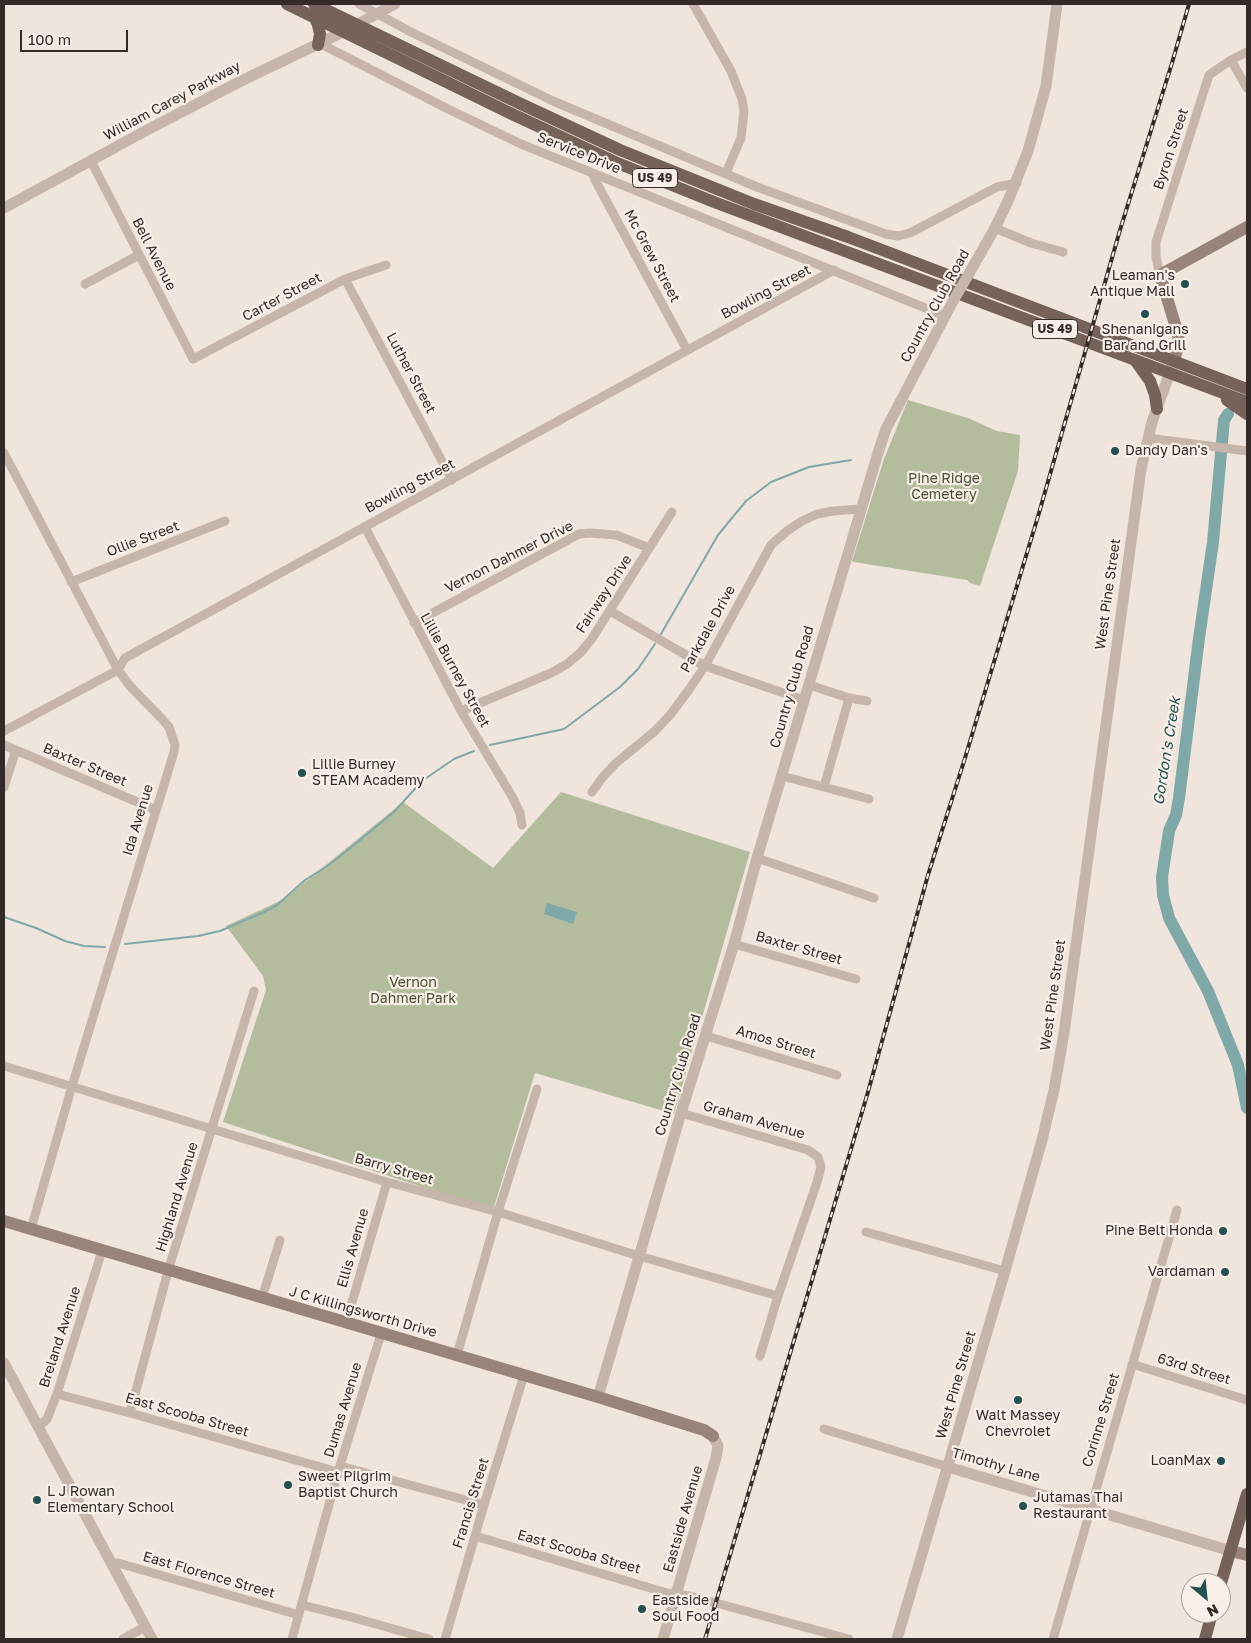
<!DOCTYPE html>
<html>
<head>
<meta charset="utf-8">
<style>
	body { margin:0 }
	#map { position:relative; width:1251px; height:1643px; overflow:hidden; background:#efe5dc; font-family:"Golos Text",sans-serif }
	canvas { display:block }
	.frame { position:absolute; inset:0; border:5px solid #342b28; pointer-events:none }
	.north { position:absolute; left:1181px; top:1573px; width:50px; height:50px; box-sizing:border-box; background:#f7efe8; border:1px solid #a9a19b; border-radius:50%; rotate:152deg; font-size:14px; font-weight:700; line-height:20px; text-align:center; color:#342b28 }
	.north::after { content:''; display:block; margin:auto; width:18px; height:22px; background:#235151; clip-path:polygon(50% 0,100% 100%,50% 72%,0 100%) }
	.scale { position:absolute; left:20px; top:30px; width:108px; height:22px; box-sizing:border-box; border:2px solid #342b28; border-top:0; padding-left:6px; font-size:15px; line-height:18px; white-space:nowrap; color:#342b28; -webkit-text-stroke:4px #f7efe8; paint-order:stroke }
</style>
</head>
<body>
<div id="map">
<canvas width="1251" height="1643"></canvas>
<div class="frame"></div>
<div class="north">N</div>
<div class="scale">100 m</div>
</div>
<script>
const c = document.querySelector('canvas').getContext('2d');
c.lineJoin = 'round';
function fill(path, color) {
  c.fillStyle = color;
  c.fill(path, 'evenodd');
}
function shape(rows) {
  const path = new Path2D();
  for (const r of rows) {
    path.moveTo(r[0], r[1]);
    for (let i = 2; i < r.length; i += 2) path.lineTo(r[i], r[i + 1]);
  }
  return path;
}
function strokePath(path, color, width, dash) {
  c.strokeStyle = color;
  c.lineWidth = width;
  c.lineCap = dash ? 'butt' : 'round';
  c.setLineDash(dash || []);
  c.stroke(path);
}
function label(font, color, halo, rows, align = 'center') {
  c.font = font + ' "Golos Text",sans-serif';
  c.lineWidth = 4.5;
  c.setLineDash([]);
  c.textBaseline = 'middle';
  c.strokeStyle = halo;
  c.fillStyle = color;
  for (const [text, x, y, turn = 0] of rows) {
    c.save();
    c.translate(x, y);
    c.rotate((+turn || 0) * Math.PI / 180);
    c.textAlign = isNaN(turn) ? turn : align;
    if (halo) c.strokeText(text, 0, 0);
    c.fillText(text, 0, 0);
    c.restore();
  }
}
fill(shape([
	[908,400,968,418,997,431,1020,435,1018,471,980,586,970,583,967,580,854,562,852,561,884,459],
	[561,792,750,852,674,1114,535,1073,493,1210,223,1122,266,990,263,976,226,926,284,899,403,802,493,868]
]), '#b4bc9e');
fill(shape([
	[547,903,577,912,573,924,544,914]
]), '#7fa9a8');
strokePath(shape([
	[661,634,718,535,746,501,771,482,809,467,851,460],
	[490,745,564,729,620,687,638,669,655,644],
	[4,917,36,928,65,941,84,946,105,947],
	[125,944,198,936,220,931,264,912,277,905,305,880,329,865,354,845,394,812,422,781,454,759,474,751]
]), '#7fa9a8', 2);
strokePath(shape([
	[1228,414,1224,420,1213,542,1199,638,1179,798,1176,815,1169,831,1162,877,1163,895,1169,918,1208,991,1238,1065,1247,1108]
]), '#7fa9a8', 12);
strokePath(shape([
	[359,4,411,32,553,101,757,187,886,234,898,236,910,233,997,187,1017,183],
	[693,4,731,71,742,99,744,111,741,138,726,173],
	[321,44,450,110,521,144,945,316],
	[1231,60,1247,88],
	[91,161,193,359,345,279,386,265],
	[593,174,595,180,687,350],
	[995,228,1031,243,1063,252],
	[1160,275,1156,257,1156,242,1209,75,1231,60,1247,52],
	[345,279,452,480],
	[85,284,139,255],
	[1148,438,1247,451],
	[4,453,118,670,130,686,162,719,169,727,175,745,174,752,72,1086,31,1229],
	[365,527,461,711,513,798,520,813,522,825],
	[71,582,225,521],
	[610,611,705,666,804,700],
	[414,623,579,534,590,533,616,535,649,548],
	[809,685,849,698,867,701],
	[461,711,551,673,567,664,580,653,591,640,672,512],
	[4,731,118,670,125,658,834,270],
	[4,745,156,810],
	[782,776,869,799],
	[4,787,16,750],
	[824,787,849,698],
	[592,792,602,778,616,763,655,731,670,715,688,691,705,666,771,545,787,531,802,521,817,514,833,511,860,509],
	[757,858,874,898],
	[734,944,856,979],
	[706,1036,837,1075],
	[4,1066,387,1182,498,1212,639,1256,778,1296],
	[681,1113,808,1150,818,1157,821,1167,817,1182,778,1296,760,1356],
	[866,1232,1005,1271],
	[262,1298,280,1240],
	[346,1323,387,1182],
	[457,1355,498,1212,537,1089],
	[1132,1364,1247,1400],
	[57,1394,130,1413,338,1472],
	[130,1413,168,1271,254,991],
	[38,1428,47,1419,57,1394,102,1251],
	[824,1429,948,1467],
	[340,1466,484,1505],
	[475,1536,667,1593,690,1596,849,1639],
	[111,1564,118,1563,299,1615],
	[302,1605,351,1617,429,1639],
	[123,1639,145,1627],
	[292,1639,338,1472,381,1334],
	[445,1639,484,1505,524,1375],
	[1053,1639,1177,1210]
]), '#c6b5aa', 9);
strokePath(shape([
	[4,208,147,130,241,81,343,32,395,4],
	[967,277,995,228,1008,201,1028,151,1046,86,1057,4],
	[4,1363,152,1639],
	[598,1397,681,1113,734,944,757,858,878,453,886,429,953,301],
	[948,1467,1231,1551],
	[663,1639,716,1458,718,1446,713,1436],
	[897,1639,1005,1271,1042,1140,1054,1090,1064,1033,1141,469,1152,422,1173,364]
]), '#c6b5aa', 11);
strokePath(shape([
	[1174,361,1179,342,1178,334,1160,275,1247,227],
	[4,1221,598,1397,704,1430,713,1436],
	[1231,1551,1247,1555]
]), '#99847b', 12);
strokePath(shape([
	[287,4,512,114,615,162,714,202,1247,402],
	[314,4,521,104,620,150,754,204,848,237,1247,389],
	[315,18,318,25,320,34,318,45],
	[1135,360,1150,381,1155,395,1157,409],
	[1227,400,1247,414],
	[1221,1583,1247,1494],
	[1205,1639,1212,1613]
]), '#74625b', 12);
const rail = shape([
	[705,1639,868,1092,928,875,965,758,1039,513,1120,230,1172,63,1189,4]
]);
strokePath(rail, '#342b28', 4);
strokePath(rail, '#f7efe8', 2, [5.5]);
strokePath(shape([
	[953,301,967,277]
]), '#c6b5aa', 11);
for (const [x, y, r, color] of [
	[1185,284,5,"#235151"],
	[1145,314,5,"#235151"],
	[1115,451,5,"#235151"],
	[302,773,5,"#235151"],
	[1223,1231,5,"#235151"],
	[1225,1272,5,"#235151"],
	[1018,1400,5,"#235151"],
	[1221,1461,5,"#235151"],
	[288,1485,5,"#235151"],
	[37,1500,5,"#235151"],
	[1023,1506,5,"#235151"],
	[642,1609,5,"#235151"]
]) {
  const dot = new Path2D();
  dot.arc(x, y, r, 0, 2 * Math.PI);
  c.fillStyle = color;
  c.fill(dot);
  strokePath(dot, '#f7efe8', 2);
}
for (const [x, y, w] of [
	[655,178,45],
	[1055,329,45]
]) {
  const box = new Path2D();
  box.roundRect(x - w / 2, y - 9.5, w, 19, 4);
  c.fillStyle = '#f7efe8';
  c.fill(box);
  strokePath(box, '#342b28', 1);
}
label('bold 12px', '#342b28', null, [
	["US 49",655,178],
	["US 49",1055,329]
]);
label('14px', '#342b28', '#f7efe8', [
	["William Carey Parkway",172,101,-28],
	["Byron Street",1171,149,-72],
	["Service Drive",579,153,22],
	["Bell Avenue",154,254,63],
	["Mc Grew Street",652,256,62],
	["Bowling Street",766,292,-28],
	["Carter Street",282,297,-28],
	["Country Club Road",935,306,-61],
	["Luther Street",411,373,62],
	["Bowling Street",410,486,-28],
	["Ollie Street",143,539,-21],
	["Vernon Dahmer Drive",509,557,-27],
	["Fairway Drive",604,594,-57],
	["West Pine Street",1108,594,-82],
	["Parkdale Drive",708,629,-61],
	["Lillie Burney Street",455,670,61],
	["Country Club Road",792,687,-74],
	["Baxter Street",85,765,23],
	["Ida Avenue",138,820,-73],
	["Baxter Street",799,948,16],
	["West Pine Street",1053,995,-82],
	["Amos Street",776,1042,17],
	["Country Club Road",678,1075,-73],
	["Graham Avenue",754,1120,16],
	["Barry Street",394,1169,16],
	["Highland Avenue",177,1197,-73],
	["Ellis Avenue",353,1248,-74],
	["J C Killingsworth Drive",363,1312,16],
	["Breland Avenue",60,1337,-72],
	["63rd Street",1194,1369,17],
	["West Pine Street",956,1385,-74],
	["Dumas Avenue",343,1410,-73],
	["East Scooba Street",187,1415,16],
	["Corinne Street",1101,1420,-73],
	["Timothy Lane",996,1465,16],
	["Francis Street",471,1503,-73],
	["Eastside Avenue",683,1519,-74],
	["East Scooba Street",579,1552,16],
	["East Florence Street",209,1575,16]
]);
label('14px', '#342b28', '#f7efe8', [
	["Leaman's",1175,276,"right"],
	["Antique Mall",1175,292,"right"],
	["Shenanigans",1145,330,"center"],
	["Bar and Grill",1145,346,"center"],
	["Dandy Dan's",1125,451],
	["Lillie Burney",312,765],
	["STEAM Academy",312,781],
	["Pine Belt Honda",1213,1231,"right"],
	["Vardaman",1215,1272,"right"],
	["Walt Massey",1018,1416,"center"],
	["Chevrolet",1018,1432,"center"],
	["LoanMax",1211,1461,"right"],
	["Sweet Pilgrim",298,1477],
	["Baptist Church",298,1493],
	["L J Rowan",47,1492],
	["Elementary School",47,1508],
	["Jutamas Thai",1033,1498],
	["Restaurant",1033,1514],
	["Eastside",652,1601],
	["Soul Food",652,1617]
], 'left');
label('14px', '#464f2f', '#f7efe8', [
	["Pine Ridge",944,479],
	["Cemetery",944,495],
	["Vernon",413,983],
	["Dahmer Park",413,999]
]);
label('italic 15px', '#235151', '#f7efe8', [
	["Gordon's Creek",1167,751,-81]
]);
</script>
</body>
</html>
